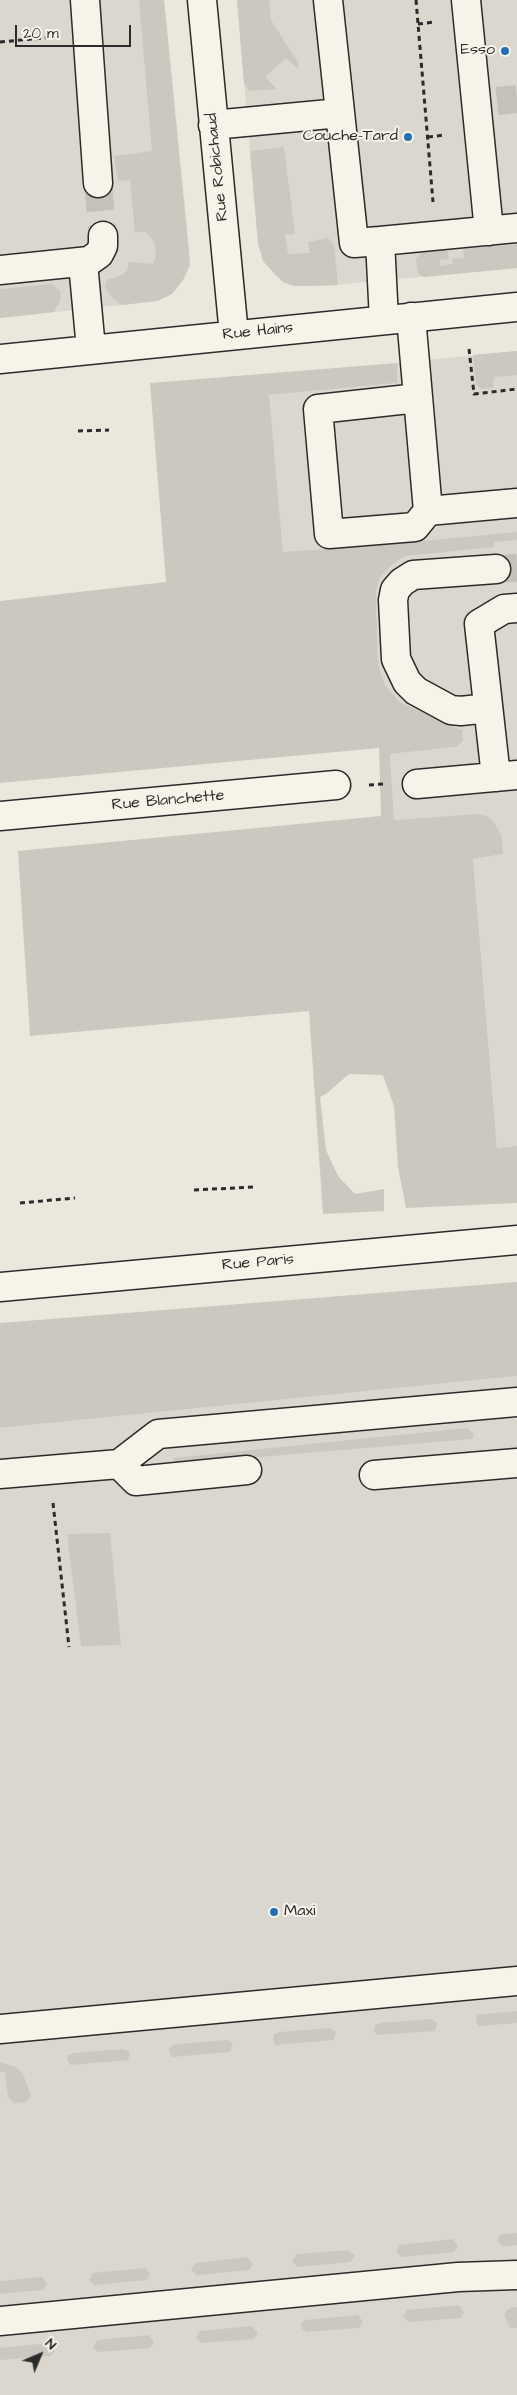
<!DOCTYPE html>
<html>
<head>
<meta charset="utf-8">
<style>
	body { margin:0 }
	#map { position:relative; width:517px; height:2395px; overflow:hidden; background:#ebe7dd; font-family:"Architects Daughter",sans-serif }
	canvas { display:block }
	.north { position:absolute; left:15px; top:2330px; width:50px; height:50px; -webkit-text-stroke:4px #f7f3e8; paint-order:stroke; rotate:45deg; font-size:14px; font-weight:700; line-height:20px; text-align:center; color:#2b2b2b }
	.north::after { content:''; display:block; margin:auto; width:18px; height:22px; background:#2b2b2b; clip-path:polygon(50% 0,100% 100%,50% 72%,0 100%) }
	.scale { position:absolute; left:15px; top:25px; width:116px; height:22px; box-sizing:border-box; border:2px solid #2b2b2b; border-top:0; padding-left:6px; font-size:15px; line-height:18px; white-space:nowrap; color:#2b2b2b; -webkit-text-stroke:4px #f7f3e8; paint-order:stroke }
</style>
</head>
<body>
<div id="map">
<canvas width="517" height="2395"></canvas>
<div class="north">N</div>
<div class="scale">20 m</div>
</div>
<script>
const c = document.querySelector('canvas').getContext('2d');
c.lineJoin = 'round';
function fill(path, color) {
  c.fillStyle = color;
  c.fill(path, 'evenodd');
}
function shape(rows) {
  const path = new Path2D();
  for (const r of rows) {
    path.moveTo(r[0], r[1]);
    for (let i = 2; i < r.length; i += 2) path.lineTo(r[i], r[i + 1]);
  }
  return path;
}
function strokePath(path, color, width, dash) {
  c.strokeStyle = color;
  c.lineWidth = width;
  c.lineCap = dash ? 'butt' : 'round';
  c.setLineDash(dash || []);
  c.stroke(path);
}
function label(font, color, halo, rows, align = 'center') {
  c.font = font + ' "Architects Daughter",sans-serif';
  c.lineWidth = 4;
  c.setLineDash([]);
  c.textBaseline = 'middle';
  c.strokeStyle = halo;
  c.fillStyle = color;
  for (const [text, x, y, turn = 0] of rows) {
    c.save();
    c.translate(x, y);
    c.rotate((+turn || 0) * Math.PI / 180);
    c.textAlign = isNaN(turn) ? turn : align;
    if (halo) c.strokeText(text, 0, 0);
    c.fillText(text, 0, 0);
    c.restore();
  }
}
fill(shape([
	[0,0,164,0,189,247,190,265,183,280,172,294,157,301,0,318],
	[237,0,517,0,517,268,323,286,294,286,283,282,275,275,263,261,258,243],
	[517,351,517,1146,497,1148,473,859,503,854,494,823,486,816,475,814,394,820,390,754,456,747,462,730,400,702,385,685,378,664,376,591,380,577,283,553,268,395,397,383,397,363],
	[517,1376,517,2395,0,2395,0,1428]
]), '#dbd7ce');
fill(shape([
	[139,0,164,0,190,265,183,280,172,294,157,301,122,305,111,297,105,286,107,280,120,276,127,271,129,262,153,264,156,255,154,242,145,231,135,233,130,180,118,181,114,156,152,151],
	[237,0,269,0,271,20,299,64,297,68,286,58,265,77,277,89,250,91,244,84],
	[284,147,295,234,285,235,288,254,310,253,308,242,328,238,334,245,338,285,294,286,283,282,263,261,258,243,250,151],
	[517,244,517,268,424,277,418,274,416,259,421,253,447,250,449,259,440,260,440,266,453,264,452,259,464,258,463,249],
	[52,284,60,291,61,298,54,312,0,318,0,289],
	[517,351,517,375,494,377,493,388,481,389,476,384,473,355],
	[397,363,397,383,269,395,283,552,360,547,517,532,517,540,494,542,494,547,405,556,392,564,380,577,376,591,378,664,385,685,400,702,462,730,463,741,456,747,390,754,394,820,475,814,487,816,494,822,501,835,503,854,473,859,497,1148,517,1146,517,1203,406,1208,398,1167,394,1106,383,1075,349,1074,326,1094,320,1097,326,1150,338,1176,355,1194,384,1189,384,1211,323,1214,309,1011,30,1036,18,851,381,816,379,748,0,783,0,601,166,582,150,383],
	[517,1282,517,1376,0,1428,0,1323],
	[467,1428,474,1434,472,1439,177,1464,173,1458],
	[110,1533,121,1645,81,1646,67,1534],
	[517,2011,517,2023,479,2026,476,2021,477,2015,484,2014],
	[431,2019,437,2023,435,2031,377,2035,374,2031,375,2025,381,2023],
	[330,2028,336,2032,334,2040,275,2045,273,2039,274,2034,280,2032],
	[227,2040,233,2043,230,2052,172,2057,169,2051,171,2046,177,2044],
	[124,2049,130,2052,128,2060,70,2065,67,2060,68,2055,74,2053],
	[0,2062,16,2067,23,2074,31,2096,26,2102,14,2103,8,2097,5,2072,0,2072],
	[517,2233,517,2245,504,2247,498,2242,498,2238,502,2234],
	[453,2239,458,2246,454,2252,402,2257,396,2252,400,2245],
	[349,2250,355,2256,350,2262,298,2267,292,2262,297,2254],
	[248,2257,253,2265,249,2270,197,2275,191,2270,195,2263],
	[145,2268,150,2274,146,2280,94,2285,89,2280,93,2273],
	[42,2277,47,2284,43,2290,0,2294,0,2281],
	[459,2305,464,2312,461,2318,409,2322,403,2317,407,2310],
	[512,2307,517,2307,517,2328,510,2328,504,2315,506,2311],
	[358,2315,363,2322,359,2328,307,2332,301,2328,301,2324,305,2320],
	[252,2326,258,2333,254,2339,202,2343,196,2338,200,2331],
	[149,2335,154,2342,150,2348,98,2352,93,2347,97,2340],
	[50,2343,55,2350,51,2356,0,2360,0,2348]
]), '#cbc8bf');
strokePath(shape([
	[497,101,517,99],
	[98,183,103,236],
	[496,569,517,568]
]), '#c5c1b9', 28, [28, 14]);
const minor = shape([
	[85,0,98,183],
	[202,0,234,335],
	[328,0,354,243,380,241],
	[466,0,489,231],
	[213,125,340,113],
	[83,263,91,349],
	[0,270,89,261,99,254,103,246,103,236],
	[411,317,428,511,517,503],
	[384,320,380,241,517,228],
	[0,359,517,307],
	[418,398,318,409,329,534,415,527,428,511],
	[488,708,461,711,451,710,416,691,407,682,396,659,393,600,395,590,402,582,413,575,496,569],
	[496,777,479,624,504,609,517,608],
	[417,784,517,775],
	[0,816,336,785],
	[0,1287,517,1240],
	[119,1464,136,1481,247,1470],
	[0,1474,119,1464,158,1434,517,1402],
	[374,1475,517,1463],
	[0,2029,517,1981],
	[0,2321,458,2277,517,2275]
]);
strokePath(minor, '#2b2b2b', 31);
strokePath(shape([
	[416,0,433,202],
	[418,24,435,22],
	[0,42,54,37],
	[428,137,445,135],
	[469,349,474,394,517,389],
	[78,431,109,430],
	[369,785,383,784],
	[194,1190,255,1187],
	[20,1203,75,1198],
	[53,1503,69,1647]
]), '#2b2b2b', 3, [5, 4]);
strokePath(minor, '#f7f3e8', 28);
for (const [x, y, r, color] of [
	[505,51,5,"#1f6fb2"],
	[408,137,5,"#1f6fb2"],
	[274,1912,5,"#1f6fb2"]
]) {
  const dot = new Path2D();
  dot.arc(x, y, r, 0, 2 * Math.PI);
  c.fillStyle = color;
  c.fill(dot);
  strokePath(dot, '#f7f3e8', 2);
}
label('16px', '#2b2b2b', '#f7f3e8', [
	["Esso",495,51],
	["Couche-Tard",398,137],
	["Maxi",284,1912,"left"]
], 'right');
label('16px', '#2b2b2b', '#f7f3e8', [
	["Rue Robichaud",218,167,-96],
	["Rue Hains",258,332,-6],
	["Rue Blanchette",168,801,-5],
	["Rue Paris",258,1263,-5]
]);
</script>
</body>
</html>
